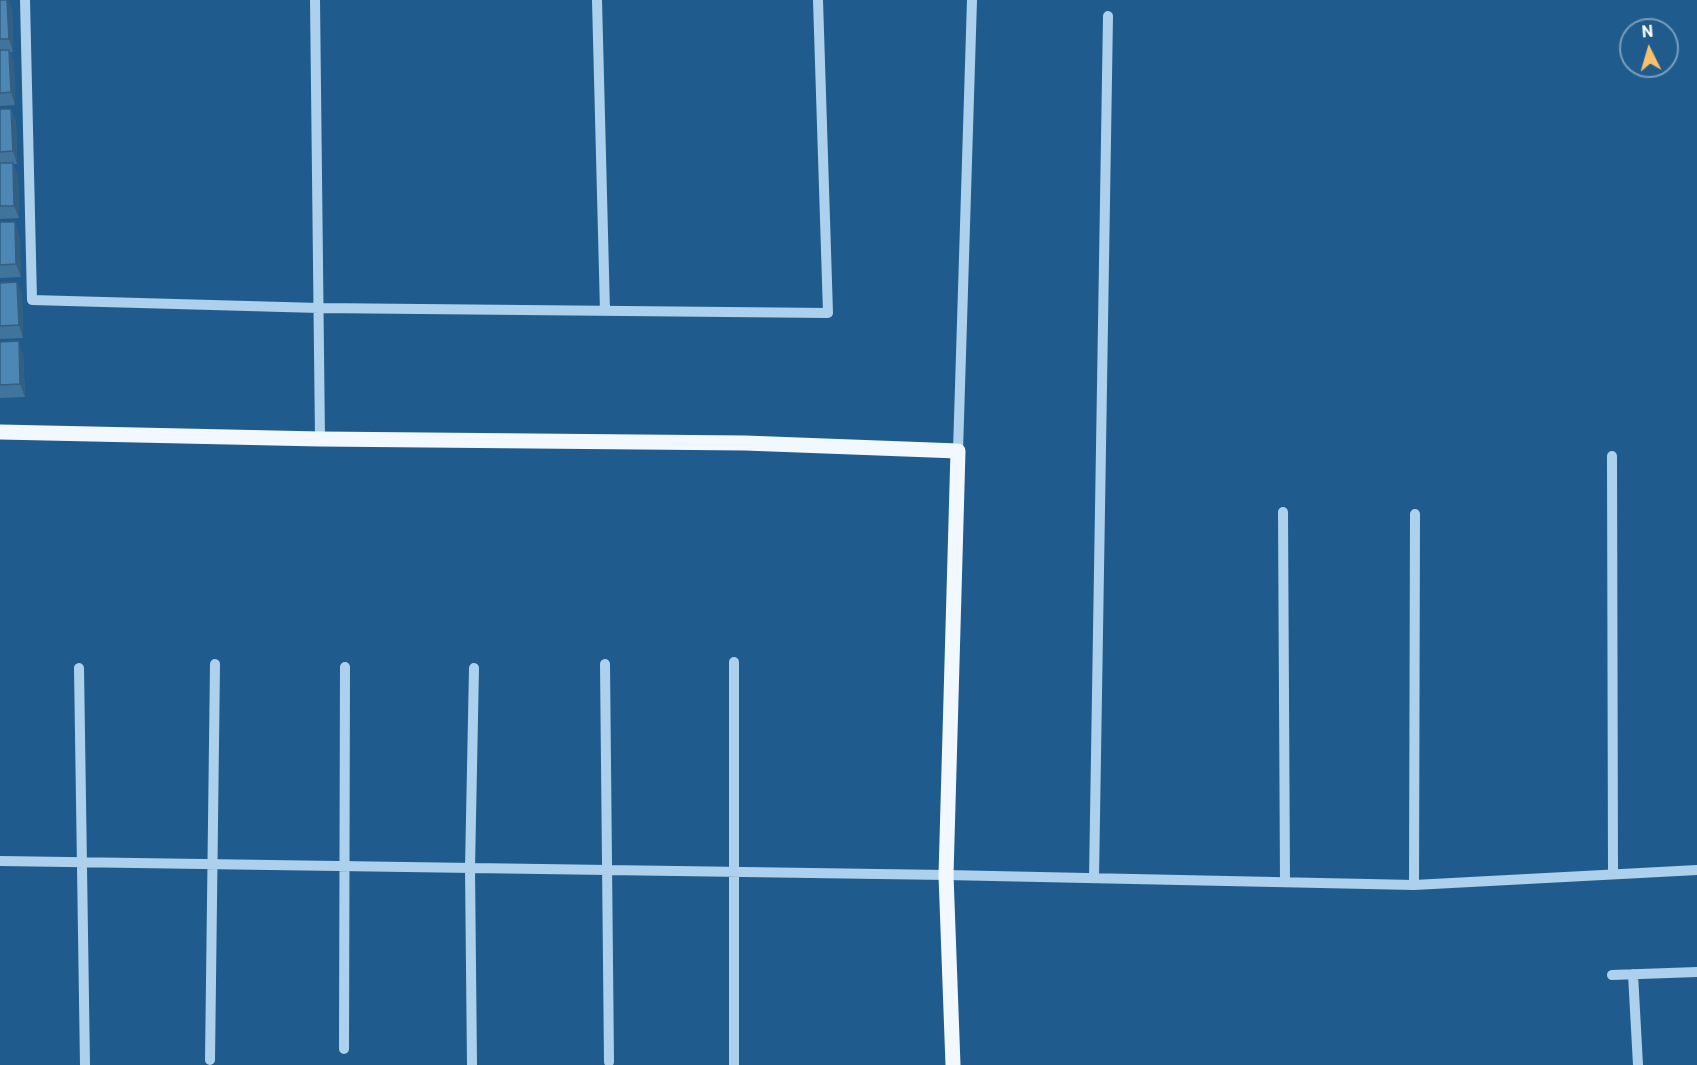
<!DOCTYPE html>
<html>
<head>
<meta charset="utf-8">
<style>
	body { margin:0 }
	#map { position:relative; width:1697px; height:1065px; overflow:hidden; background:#1f5c8d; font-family:Roboto,sans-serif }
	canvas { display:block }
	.north { position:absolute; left:1619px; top:18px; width:60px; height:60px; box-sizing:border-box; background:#1f5c8d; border:2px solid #799dbb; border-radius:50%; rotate:355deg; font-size:16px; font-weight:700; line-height:24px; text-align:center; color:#fff }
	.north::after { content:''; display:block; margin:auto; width:21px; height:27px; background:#fac16d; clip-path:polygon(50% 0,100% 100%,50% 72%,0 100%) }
</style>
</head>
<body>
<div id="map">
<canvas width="1697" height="1065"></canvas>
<div class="north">N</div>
</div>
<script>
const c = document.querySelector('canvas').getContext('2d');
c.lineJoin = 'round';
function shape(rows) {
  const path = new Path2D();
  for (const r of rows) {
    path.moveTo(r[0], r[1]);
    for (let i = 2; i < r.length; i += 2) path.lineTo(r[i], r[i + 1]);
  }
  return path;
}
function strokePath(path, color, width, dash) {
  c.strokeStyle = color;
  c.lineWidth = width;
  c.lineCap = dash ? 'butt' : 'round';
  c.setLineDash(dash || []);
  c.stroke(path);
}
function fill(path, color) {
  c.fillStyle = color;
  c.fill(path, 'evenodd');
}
strokePath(shape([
	[25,0,32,300,319,308,828,313,818,0],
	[315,0,320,439],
	[597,0,605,311],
	[958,451,972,0],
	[1612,456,1613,874],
	[1283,512,1285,882],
	[734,662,734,1065],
	[605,664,609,1062],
	[79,668,85,1065],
	[0,861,946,875,1414,885,1697,870],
	[1094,878,1108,16],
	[1414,885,1415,514],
	[1633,974,1638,1065],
	[1612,975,1697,972],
	[344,1049,345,667],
	[210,1060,215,664],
	[472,1065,470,868,474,668]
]), '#add1ec', 10);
strokePath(shape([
	[0,432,320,439,745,443,958,451,946,875,953,1065]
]), '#f2f8ff', 15);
fill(shape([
	[0,0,12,9,13,52,10,52,14,63,15,105,0,106],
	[0,109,11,109,16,122,17,164,13,164,18,176,19,218,0,219],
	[0,222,19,235,21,277,0,278],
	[17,282,22,295,23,338,0,339,0,283],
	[0,342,23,354,25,397,0,398]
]), '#41749d');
fill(shape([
	[7,0,9,0,12,9,13,52,9,39],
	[9,50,14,63,15,105,11,92],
	[11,109,16,122,17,164,13,151],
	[13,163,18,176,19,218,14,206],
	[15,222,19,235,21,277,16,264],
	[17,282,22,295,23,338,19,325],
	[19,341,23,354,25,397,20,384]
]), '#355e7f');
const building = shape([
	[0,0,7,0,9,39,0,39,0,0],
	[0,50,9,50,11,92,0,93,0,50],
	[0,109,11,109,13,151,0,152,0,109],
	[0,163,13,163,14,206,0,206,0,163],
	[0,222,15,222,16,264,0,265,0,222],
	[17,282,19,325,0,326,0,283,17,282],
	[19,341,20,384,0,385,0,342,19,341]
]);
fill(building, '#4c87b6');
strokePath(building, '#355e7f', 1.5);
</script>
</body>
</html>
